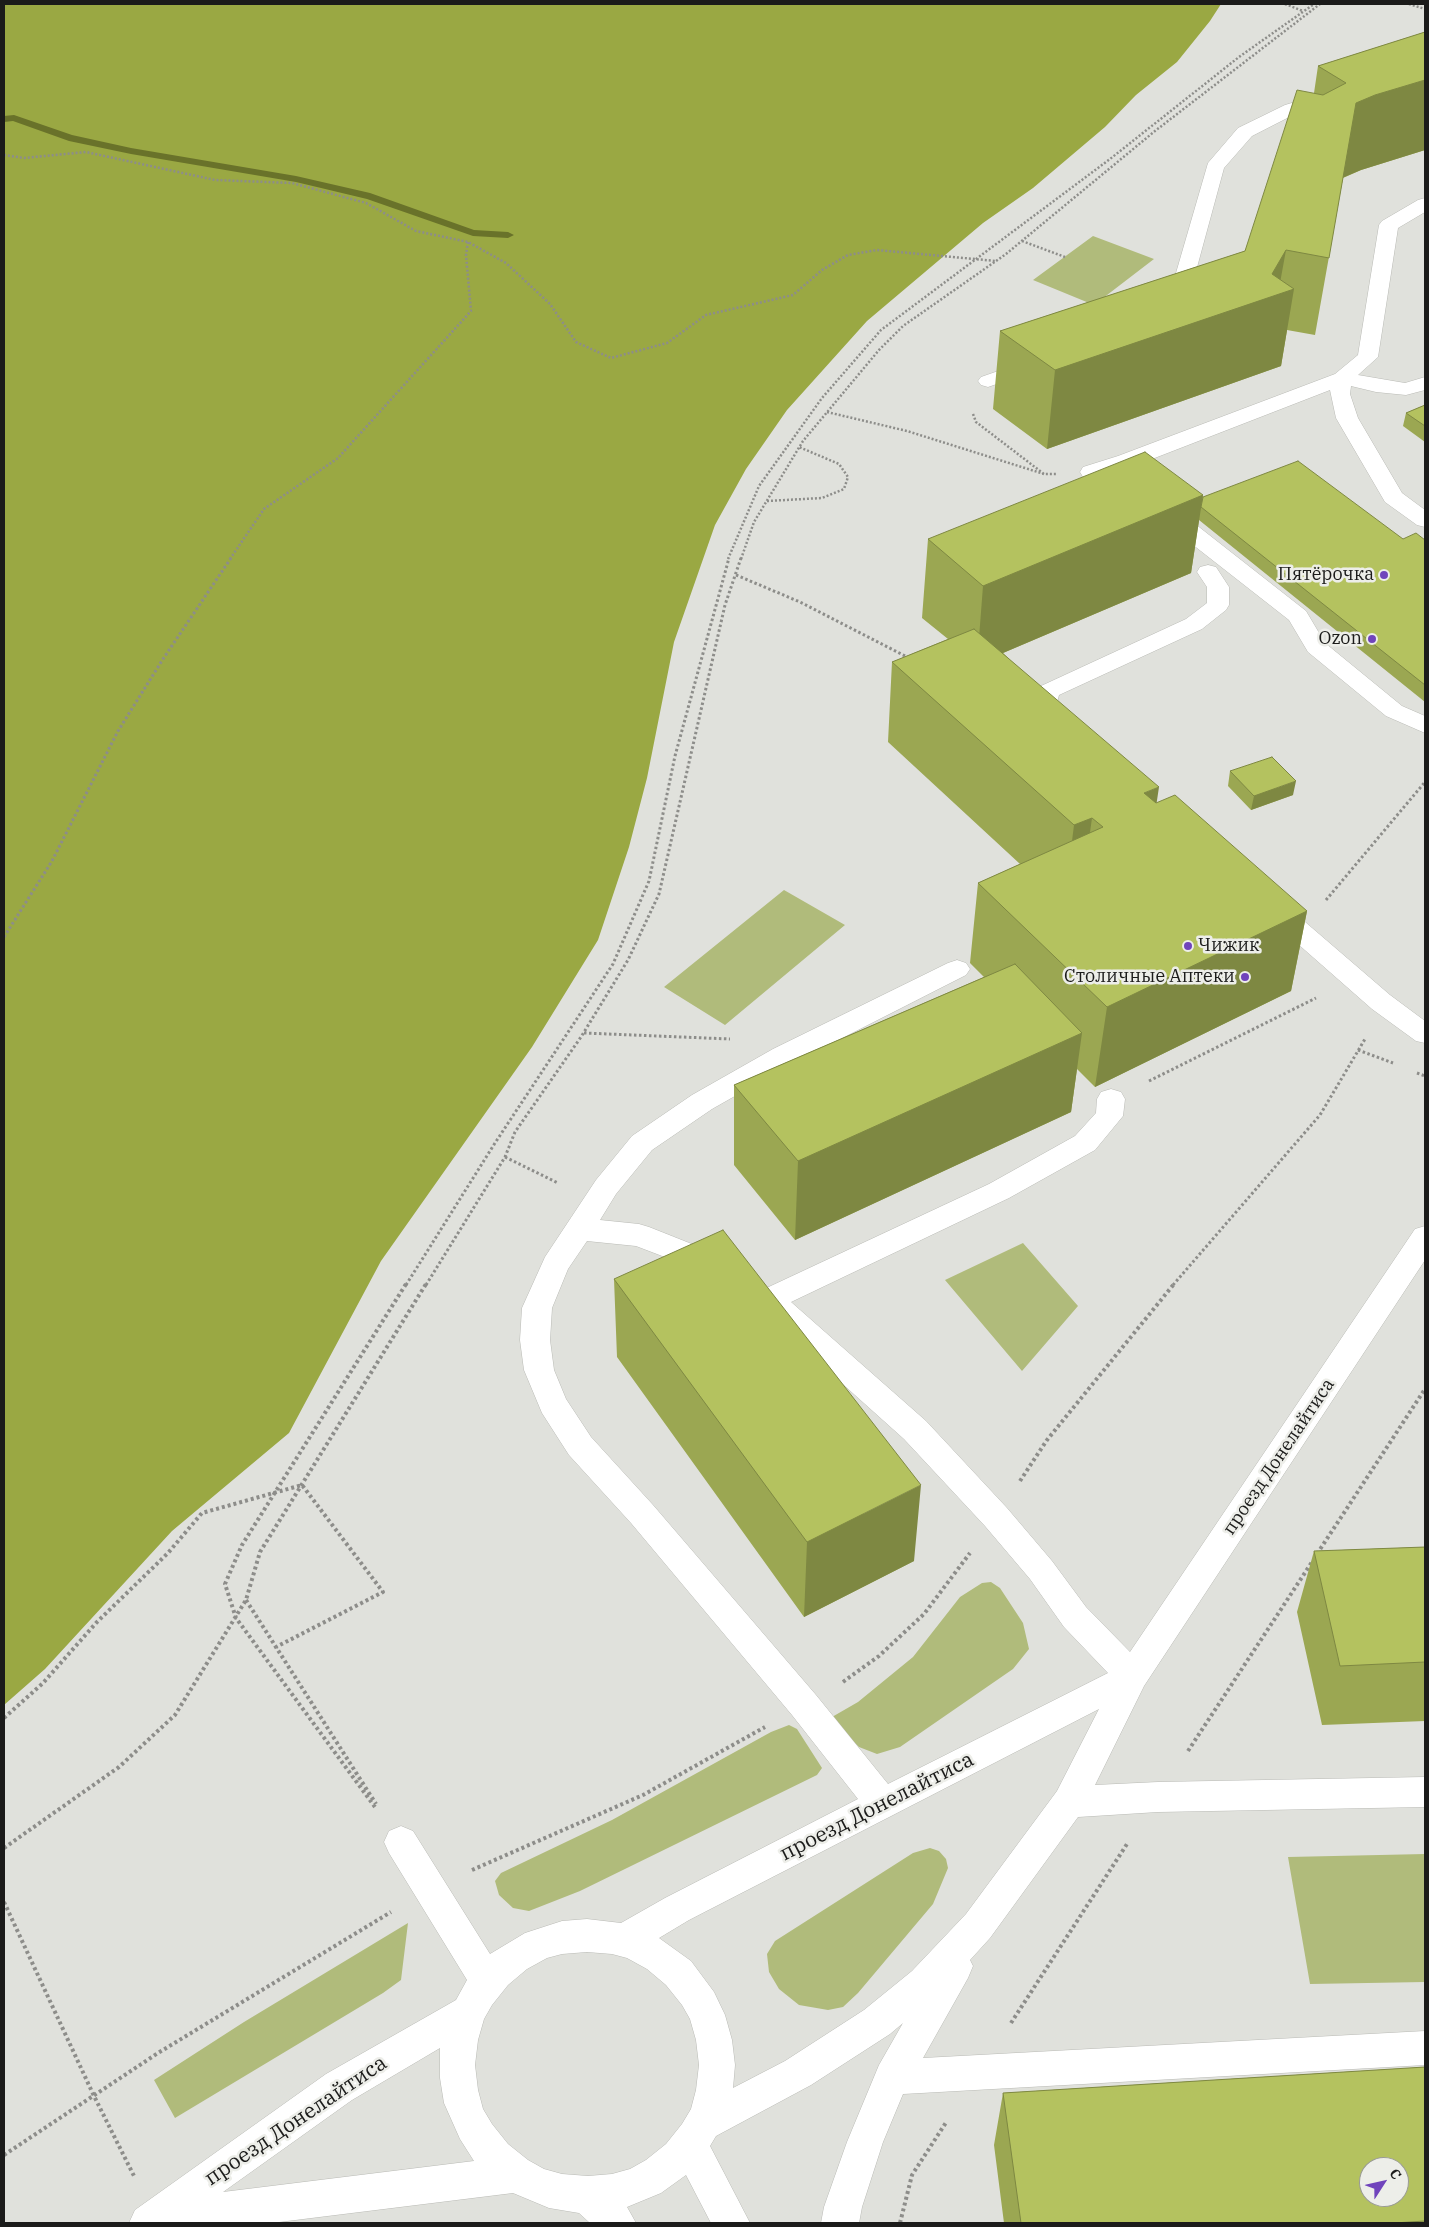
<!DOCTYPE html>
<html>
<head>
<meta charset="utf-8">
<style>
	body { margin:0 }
	#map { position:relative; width:1429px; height:2227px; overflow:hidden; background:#e0e1dc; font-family:"IBM Plex Serif",serif }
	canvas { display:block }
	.frame { position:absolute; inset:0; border:5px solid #1b1b1a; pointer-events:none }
	.north { position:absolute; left:1359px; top:2157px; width:50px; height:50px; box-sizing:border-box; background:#edeee9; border:1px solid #999a96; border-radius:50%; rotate:55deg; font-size:14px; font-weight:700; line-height:20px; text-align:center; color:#1b1b1a }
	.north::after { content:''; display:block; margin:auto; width:18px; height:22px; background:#7044bc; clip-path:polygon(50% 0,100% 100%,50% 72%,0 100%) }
</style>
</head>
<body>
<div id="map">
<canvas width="1429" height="2227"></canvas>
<div class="frame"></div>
<div class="north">С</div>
</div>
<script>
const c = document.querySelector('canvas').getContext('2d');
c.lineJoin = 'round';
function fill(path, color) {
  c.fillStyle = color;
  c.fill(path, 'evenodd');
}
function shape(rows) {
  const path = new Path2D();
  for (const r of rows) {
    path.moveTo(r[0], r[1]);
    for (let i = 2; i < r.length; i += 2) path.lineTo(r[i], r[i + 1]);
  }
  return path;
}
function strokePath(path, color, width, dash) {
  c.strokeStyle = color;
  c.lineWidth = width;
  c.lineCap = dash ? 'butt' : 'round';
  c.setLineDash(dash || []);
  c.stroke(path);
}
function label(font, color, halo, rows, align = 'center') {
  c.font = font + ' "IBM Plex Serif",serif';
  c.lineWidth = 5;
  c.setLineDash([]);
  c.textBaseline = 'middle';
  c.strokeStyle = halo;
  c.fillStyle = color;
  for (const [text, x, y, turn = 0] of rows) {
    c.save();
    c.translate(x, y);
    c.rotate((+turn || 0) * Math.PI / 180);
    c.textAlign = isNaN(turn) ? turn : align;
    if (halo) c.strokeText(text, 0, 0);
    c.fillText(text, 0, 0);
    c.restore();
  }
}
fill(shape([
	[1093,236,1154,259,1094,305,1033,280],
	[784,890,845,925,725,1025,664,987],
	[1023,1243,1078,1306,1022,1371,945,1280],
	[991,1582,1000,1588,1023,1623,1029,1649,1013,1669,900,1747,877,1754,859,1747,834,1725,832,1717,858,1702,913,1657,960,1597,982,1583],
	[789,1725,797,1729,822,1768,817,1775,580,1891,529,1911,513,1908,499,1895,495,1881,501,1873,612,1820,771,1732],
	[930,1848,939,1851,946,1859,948,1868,933,1904,858,1993,843,2007,828,2010,799,2005,779,1989,769,1972,767,1954,775,1941,913,1853],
	[1425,1854,1425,1982,1310,1984,1288,1857],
	[408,1923,401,1980,383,1993,175,2118,154,2080,244,2022]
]), '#b0bb7b');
fill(shape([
	[4,4,1221,4,1210,21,1177,62,1136,95,1105,127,1033,188,983,223,867,321,787,410,746,469,715,525,674,642,647,778,629,847,598,940,532,1047,381,1261,289,1433,172,1531,45,1669,4,1705]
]), '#9aa843');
fill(shape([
	[14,115,72,135,131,148,296,176,370,193,474,230,508,232,514,235,508,238,473,236,367,199,296,182,131,154,69,141,13,121,4,122,4,116,14,115]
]), '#69722a');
const minor = shape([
	[1326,93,1332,94,1335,98,1332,102,1297,113,1252,136,1224,168,1187,304,1184,308,1177,310,1170,308,1167,304,1208,163,1238,128,1285,105,1326,93],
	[1425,198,1425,212,1398,228,1378,357,1358,375,1405,383,1425,377,1425,390,1406,395,1376,392,1351,386,1350,394,1358,418,1402,493,1425,510,1425,527,1417,525,1385,502,1336,418,1330,390,1134,466,1091,478,1083,477,1080,472,1083,467,1118,456,1335,374,1358,355,1379,225,1382,221,1418,200,1425,198],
	[1030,360,1037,362,1040,366,1037,370,988,387,981,385,978,381,981,377,1030,360],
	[1168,507,1176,509,1306,611,1325,643,1402,706,1425,716,1425,733,1386,716,1308,652,1289,620,1160,519,1157,514,1160,509,1168,507],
	[1208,565,1216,567,1229,587,1229,605,1226,610,1202,629,1059,695,1056,706,1071,721,1067,726,1059,729,1051,726,1035,713,1031,708,1041,686,1186,619,1207,603,1207,587,1197,572,1200,567,1208,565],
	[1274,900,1283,903,1390,995,1425,1021,1425,1043,1416,1041,1372,1009,1265,915,1261,909,1265,903,1274,900],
	[957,960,966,963,970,969,966,975,793,1063,712,1109,652,1150,616,1194,600,1220,639,1224,649,1227,722,1256,726,1264,722,1272,712,1275,636,1246,587,1241,568,1269,552,1308,550,1340,554,1370,566,1399,591,1437,653,1505,816,1695,888,1784,1108,1673,1064,1627,1030,1579,985,1526,904,1439,758,1308,753,1300,758,1292,989,1184,1075,1136,1096,1113,1097,1099,1101,1092,1111,1089,1121,1092,1125,1099,1123,1116,1095,1150,1009,1198,791,1302,926,1421,1007,1508,1052,1561,1086,1607,1130,1652,1415,1229,1425,1226,1425,1260,1144,1686,1095,1785,1158,1782,1425,1777,1425,1807,1158,1812,1078,1817,990,1938,970,1960,973,1966,968,1978,923,2058,1425,2031,1425,2065,903,2094,883,2142,862,2207,859,2223,821,2223,824,2207,847,2142,879,2065,903,2023,890,2034,811,2085,716,2136,710,2146,750,2223,711,2223,686,2175,661,2193,627,2207,636,2223,590,2223,579,2213,549,2208,513,2193,271,2223,129,2223,135,2210,326,2074,456,2000,467,1980,389,1853,384,1842,389,1831,401,1826,413,1831,490,1954,525,1933,562,1921,587,1919,621,1923,665,1898,858,1799,792,1715,631,1523,569,1455,542,1413,524,1370,520,1340,522,1308,545,1257,596,1180,632,1136,692,1095,773,1049,948,963,957,960],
	[1099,1709,1057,1791,966,1914,912,1971,864,2010,785,2061,733,2088,735,2065,732,2040,725,2015,714,1992,691,1961,659,1938,689,1920,1099,1709],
	[587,1952,612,1954,627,1958,647,1969,666,1985,682,2005,690,2019,696,2040,699,2065,696,2090,691,2109,682,2124,666,2144,646,2160,630,2169,612,2174,588,2176,562,2174,544,2169,528,2160,508,2144,492,2124,483,2109,478,2090,475,2065,478,2040,484,2019,492,2005,508,1985,527,1969,547,1958,562,1954,587,1952],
	[440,2048,440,2078,444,2103,460,2139,474,2161,223,2192,352,2100,440,2048]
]);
strokePath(minor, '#b9bab5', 1);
strokePath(shape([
	[1285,4,1303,11],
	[1409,4,1425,9],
	[4,155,24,158,86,152,215,180,292,183,366,203,416,231,468,242,506,263,550,304,576,342,611,358,667,343,706,315,793,295,822,270,848,255,877,250,996,261],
	[1022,241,1065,257],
	[827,412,907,431,1044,474],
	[973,414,976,422,1044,474,1056,474],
	[767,501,822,498,844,489,848,477,839,464,799,447],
	[230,559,264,509,338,458,471,311,466,255,468,242],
	[728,559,759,486,822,398,881,330,1110,159,1239,57,1314,4],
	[741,559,754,522,803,441,879,350,903,326,1006,254,1155,131,1320,4]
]), '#8d8d8a', 2.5, [2, 2]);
strokePath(shape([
	[736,575,800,602,909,658],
	[1326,900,1425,782],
	[4,937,52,861,118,731,163,659,231,558],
	[584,1033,730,1039],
	[1358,1050,1393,1063],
	[1417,1073,1425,1076],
	[1149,1081,1316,998],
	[505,1157,558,1183],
	[406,1285,495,1143,613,964,649,881,675,756,729,558],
	[426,1285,505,1157,515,1132,581,1037,628,960,659,894,725,605,741,558],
	[1173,1285,1320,1115,1365,1039]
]), '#8d8d8a', 3, [2.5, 2.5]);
strokePath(shape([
	[1020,1481,1047,1440,1174,1284],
	[1317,1554,1425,1389],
	[246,1600,376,1804],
	[843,1682,879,1656,924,1614,970,1553],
	[4,1718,43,1683,96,1623,168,1553,202,1513,302,1485,383,1592,276,1647],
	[1188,1751,1312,1562],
	[375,1807,236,1618,225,1584,242,1545,406,1284],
	[4,1848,119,1767,175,1715,246,1600,260,1552,426,1284],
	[472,1870,643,1795,765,1727],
	[4,1902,94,2096,134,2176],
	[1011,2023,1127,1844],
	[4,2155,158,2053,391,1912],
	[900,2223,912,2175,947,2121]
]), '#8d8d8a', 4, [3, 3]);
fill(minor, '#fff');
fill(shape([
	[1425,32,1425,150,1361,170,1343,178,1315,335,1287,330,1281,366,1047,449,993,409,1000,331,1245,251,1314,93,1318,66],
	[1425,405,1425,442,1403,426,1406,413],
	[1203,495,1203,497,1403,539,1425,540,1425,702,1199,520,1191,573,1003,653,1156,803,1307,911,1291,991,1095,1087,1077,1069,1071,1112,795,1240,734,1165,734,1085,984,977,970,963,978,883,1020,864,888,742,892,662,948,639,922,618,928,539],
	[1230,771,1293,795,1251,810,1228,786],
	[614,1279,914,1561,804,1617,617,1357],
	[1425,1547,1425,1721,1322,1725,1297,1612,1314,1551],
	[1425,2067,1425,2223,1004,2223,994,2145,1003,2093]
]), '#9ba752');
fill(shape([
	[1425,80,1425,150,1361,170,1342,178,1356,103,1375,95],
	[1286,250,1278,294,1294,289,1281,366,1047,449,1055,370,1272,274],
	[1203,495,1191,573,977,664,983,586],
	[1296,781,1293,795,1251,810,1254,796],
	[1159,787,1147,867,1144,793],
	[1092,818,1081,897,1064,905,1074,825],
	[1307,911,1291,991,1095,1087,1107,1007],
	[1082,1033,1071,1112,795,1240,798,1161],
	[921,1485,914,1561,804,1617,807,1542]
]), '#7e8842');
const building = shape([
	[1425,32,1425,80,1375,95,1356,103,1329,258,1286,250,1272,274,1294,289,1055,370,1000,331,1245,251,1297,90,1323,95,1346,83,1318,66,1425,32],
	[1425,405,1425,426,1406,413,1425,405],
	[1145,452,1203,495,983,586,928,539,1145,452],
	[1298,461,1403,539,1416,533,1425,540,1425,685,1201,507,1203,497,1298,461],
	[974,629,1159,787,1144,793,1156,803,1175,795,1307,911,1107,1007,978,883,1103,827,1092,818,1074,825,892,662,974,629],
	[1272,757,1296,781,1254,796,1230,771,1272,757],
	[1015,964,1082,1033,798,1161,734,1085,1015,964],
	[723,1230,921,1485,807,1542,614,1279,723,1230],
	[1425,1547,1425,1662,1340,1666,1314,1551,1425,1547],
	[1425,2067,1425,2221,1394,2223,1021,2223,1003,2093,1425,2067],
	[1369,2167,1399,2167,1399,2197,1369,2197,1369,2167]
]);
fill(building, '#b4c25f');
strokePath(building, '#7e8842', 1);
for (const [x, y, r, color] of [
	[1384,575,5,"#7044bc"],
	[1372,639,5,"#7044bc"],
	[1188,946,5,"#7044bc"],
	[1245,977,5,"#7044bc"]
]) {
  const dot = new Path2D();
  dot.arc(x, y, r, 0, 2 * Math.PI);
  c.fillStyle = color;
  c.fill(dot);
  strokePath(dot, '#edeee9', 2);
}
label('18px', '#1b1b1a', '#edeee9', [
	["Пятёрочка",1374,575],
	["Ozon",1362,639],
	["Чижик",1198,946,"left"],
	["Столичные Аптеки",1235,977]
], 'right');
label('18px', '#1b1b1a', '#edeee9', [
	["проезд Донелайтиса",1279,1457,-56]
]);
label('21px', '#1b1b1a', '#edeee9', [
	["проезд Донелайтиса",877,1807,-27],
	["проезд Донелайтиса",296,2121,-34]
]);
</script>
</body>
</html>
